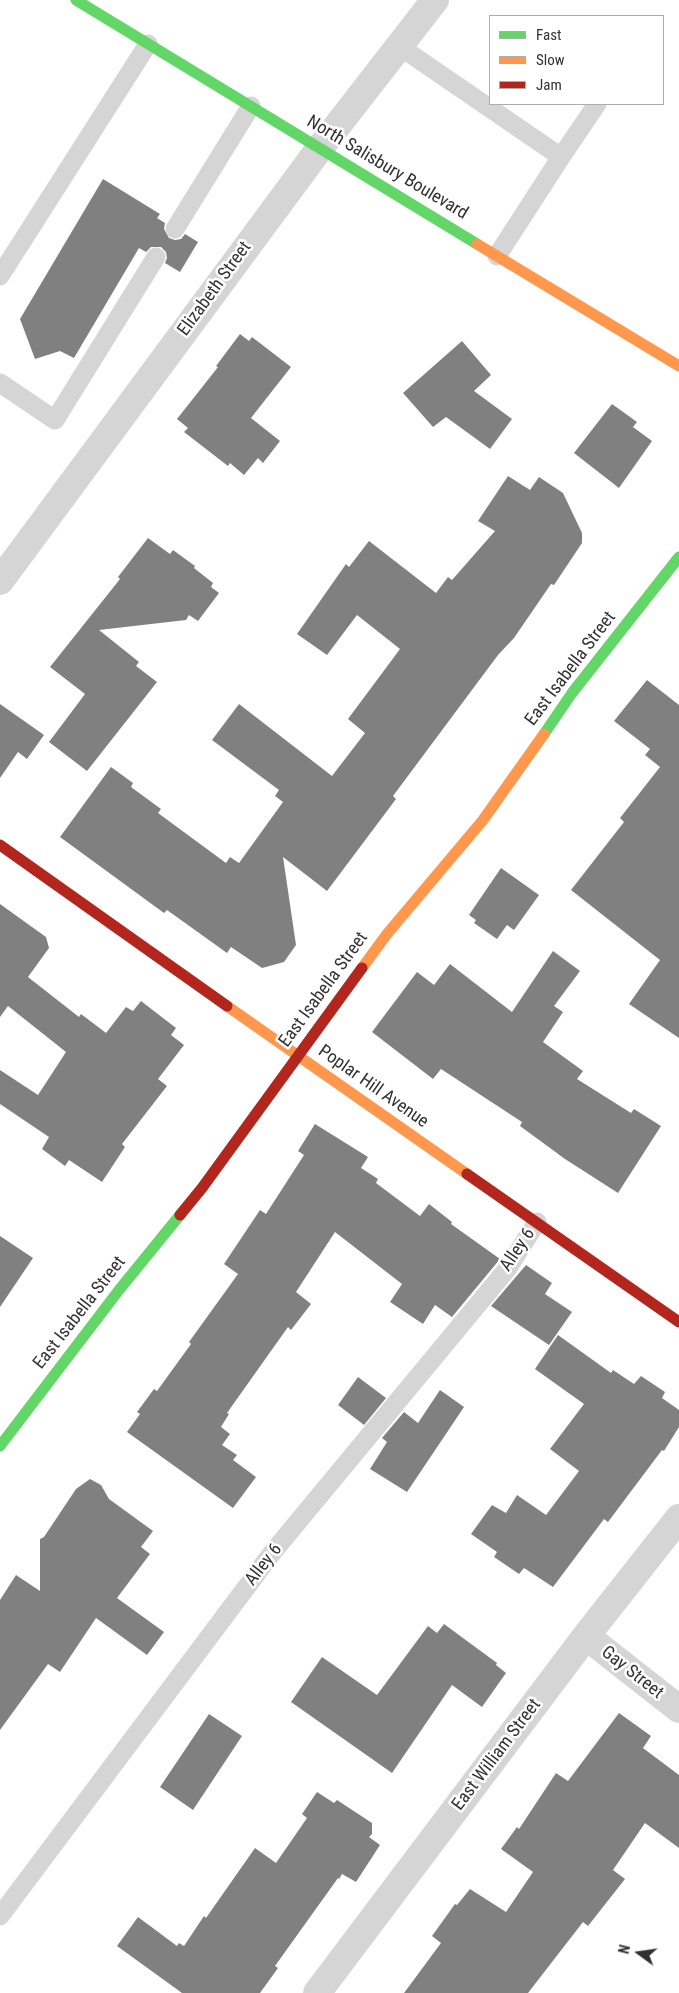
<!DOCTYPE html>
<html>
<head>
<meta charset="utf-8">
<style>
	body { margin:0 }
	#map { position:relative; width:679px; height:1993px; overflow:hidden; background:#fff; font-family:"Roboto Condensed",sans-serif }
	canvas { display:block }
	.legend { position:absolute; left:489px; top:15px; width:175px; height:90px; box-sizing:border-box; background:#fff; border:1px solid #adadad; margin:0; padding:6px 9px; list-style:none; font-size:15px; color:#313131 }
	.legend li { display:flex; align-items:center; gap:10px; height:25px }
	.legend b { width:25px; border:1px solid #adadad }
	.north { position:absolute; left:614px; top:1928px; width:50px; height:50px; -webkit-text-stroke:4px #fff; paint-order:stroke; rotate:284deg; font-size:14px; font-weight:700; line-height:20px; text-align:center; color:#313131 }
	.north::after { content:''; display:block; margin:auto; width:18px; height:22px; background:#313131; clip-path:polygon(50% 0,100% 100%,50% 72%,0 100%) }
</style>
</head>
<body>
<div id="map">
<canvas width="679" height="1993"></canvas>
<ul class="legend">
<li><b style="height:6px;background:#63d668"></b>Fast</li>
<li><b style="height:6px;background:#ff974d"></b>Slow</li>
<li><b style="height:6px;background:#b3261e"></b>Jam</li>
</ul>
<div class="north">N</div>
</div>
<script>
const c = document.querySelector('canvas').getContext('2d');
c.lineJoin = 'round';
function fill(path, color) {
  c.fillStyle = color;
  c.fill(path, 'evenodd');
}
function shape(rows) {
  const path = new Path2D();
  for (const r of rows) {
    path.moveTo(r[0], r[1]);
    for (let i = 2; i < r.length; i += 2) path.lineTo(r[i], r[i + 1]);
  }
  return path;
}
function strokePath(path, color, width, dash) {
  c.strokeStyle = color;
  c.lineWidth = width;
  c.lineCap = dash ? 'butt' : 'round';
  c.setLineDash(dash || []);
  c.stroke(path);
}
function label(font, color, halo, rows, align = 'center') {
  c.font = font + ' "Roboto Condensed",sans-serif';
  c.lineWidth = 5;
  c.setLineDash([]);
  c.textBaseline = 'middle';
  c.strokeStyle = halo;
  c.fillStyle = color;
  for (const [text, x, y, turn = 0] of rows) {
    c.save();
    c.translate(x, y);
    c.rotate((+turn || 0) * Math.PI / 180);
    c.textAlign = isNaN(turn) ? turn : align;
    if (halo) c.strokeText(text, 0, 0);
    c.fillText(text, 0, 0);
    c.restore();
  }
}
fill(shape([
	[103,179,160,214,157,218,165,223,164,229,169,238,175,240,181,239,185,234,198,242,180,272,165,263,167,258,166,252,161,247,151,247,146,252,139,248,74,358,60,351,35,359,20,319],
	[240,334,249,341,252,337,291,367,251,418,280,441,263,463,258,458,244,475,230,463,228,466,184,432,188,428,177,419,218,367,216,366],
	[462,341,491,375,474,391,512,419,490,449,446,417,433,427,403,393],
	[612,404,637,422,633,427,652,441,619,488,574,453],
	[508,476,530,490,539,477,563,493,582,533,582,543,554,585,551,584,514,638,498,655,393,796,396,799,327,891,283,857,296,945,284,962,262,968,231,947,227,953,167,910,164,913,60,837,111,767,133,783,131,787,161,809,158,813,226,863,230,857,239,863,283,802,275,796,279,790,212,740,239,704,332,776,365,733,348,719,400,649,357,615,327,655,297,634,346,564,349,567,369,541,436,593,448,577,452,580,495,531,478,521],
	[148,538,170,554,173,550,195,566,194,568,213,583,211,587,219,593,198,621,189,615,186,620,99,630,139,662,136,666,157,682,87,771,49,742,85,694,50,667,120,579,118,577],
	[647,680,679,705,679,1038,629,1004,660,960,571,890,624,822,620,818,660,767,645,755,650,749,614,721],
	[0,704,44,735,27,759,18,752,0,778],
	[501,868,539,895,514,930,507,925,497,939,474,923,476,920,469,915],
	[0,904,46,937,49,948,28,977,79,1017,81,1014,106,1033,126,1007,133,1011,141,1001,176,1028,171,1035,184,1045,158,1079,167,1086,122,1144,125,1147,102,1182,69,1160,65,1166,42,1149,49,1137,0,1104,0,1070,38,1095,66,1052,8,1006,0,1017],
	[553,951,580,971,554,1006,563,1012,543,1042,583,1071,577,1079,631,1113,634,1109,661,1126,618,1193,565,1159,520,1126,522,1122,441,1069,433,1079,372,1032,417,972,434,985,450,964,512,1012],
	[315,1124,368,1157,361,1168,378,1179,376,1183,420,1216,429,1204,452,1222,451,1224,500,1259,452,1317,435,1305,423,1324,390,1302,402,1284,335,1232,296,1292,311,1304,291,1330,288,1327,227,1413,229,1414,221,1427,230,1434,222,1445,237,1455,233,1460,256,1477,233,1508,127,1432,140,1414,137,1412,154,1389,157,1391,191,1344,189,1342,238,1274,224,1264,260,1210,266,1214,304,1155,298,1151],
	[0,1236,33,1258,0,1307],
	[526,1265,552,1283,545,1294,572,1312,549,1345,491,1306],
	[558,1335,611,1373,613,1370,634,1384,641,1376,665,1392,662,1398,679,1410,679,1427,664,1451,662,1450,608,1522,604,1519,553,1587,524,1568,519,1574,494,1557,497,1552,471,1534,492,1505,506,1513,517,1495,546,1515,579,1471,550,1449,584,1404,535,1369],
	[358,1377,386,1398,364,1425,338,1405],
	[440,1390,464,1407,407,1492,370,1469,387,1442,382,1438,404,1412,418,1423],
	[90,1479,101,1485,109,1499,153,1531,141,1547,150,1554,117,1598,164,1632,147,1655,96,1618,60,1672,48,1664,0,1730,0,1600,16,1575,40,1591,40,1539,44,1537,76,1489],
	[444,1624,497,1663,496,1665,506,1673,482,1707,452,1685,392,1773,291,1702,322,1657,377,1695,428,1626,437,1633],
	[619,1713,651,1736,643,1748,679,1775,679,1848,645,1823,613,1870,625,1879,588,1926,583,1922,528,1993,404,1993,441,1943,432,1936,455,1904,457,1905,470,1889,506,1912,533,1872,501,1849,517,1827,519,1829,556,1773,568,1781],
	[209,1714,242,1736,193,1810,160,1787],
	[317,1792,334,1803,337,1800,372,1823,372,1834,369,1837,380,1845,356,1882,342,1874,339,1879,338,1878,275,1966,278,1968,260,1993,182,1993,117,1946,138,1917,177,1946,179,1943,184,1946,204,1916,206,1918,255,1848,276,1863,307,1818,302,1814]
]), '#808080');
strokePath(shape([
	[399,46,561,157,497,256],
	[561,157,597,104],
	[175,229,251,106],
	[0,276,148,44],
	[0,383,55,420,156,257],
	[0,1916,272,1553,508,1268,537,1222]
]), '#d5d5d5', 19);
strokePath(shape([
	[0,581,320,148,435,0],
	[586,1636,679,1709],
	[317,1993,586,1636,679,1518]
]), '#d5d5d5', 28);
strokePath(shape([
	[76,0,477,244],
	[544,734,572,693,679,557],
	[0,1446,119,1290,180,1215]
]), '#63d668', 11);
strokePath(shape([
	[477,244,679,366],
	[362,968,387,934,483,820,544,734],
	[227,1006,467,1174]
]), '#ff974d', 11);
strokePath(shape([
	[0,845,227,1006],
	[467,1174,679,1322],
	[180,1215,202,1188,362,968]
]), '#b3261e', 11);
label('18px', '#313131', '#fff', [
	["North Salisbury Boulevard",387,168,31],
	["Elizabeth Street",215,289,-54],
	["East Isabella Street",571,669,-53],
	["East Isabella Street",324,990,-54],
	["Poplar Hill Avenue",373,1087,35],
	["Alley 6",518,1250,-56],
	["East Isabella Street",80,1313,-52],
	["Alley 6",264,1565,-52],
	["Gay Street",632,1673,38],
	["East William Street",497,1755,-53]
]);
</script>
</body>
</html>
